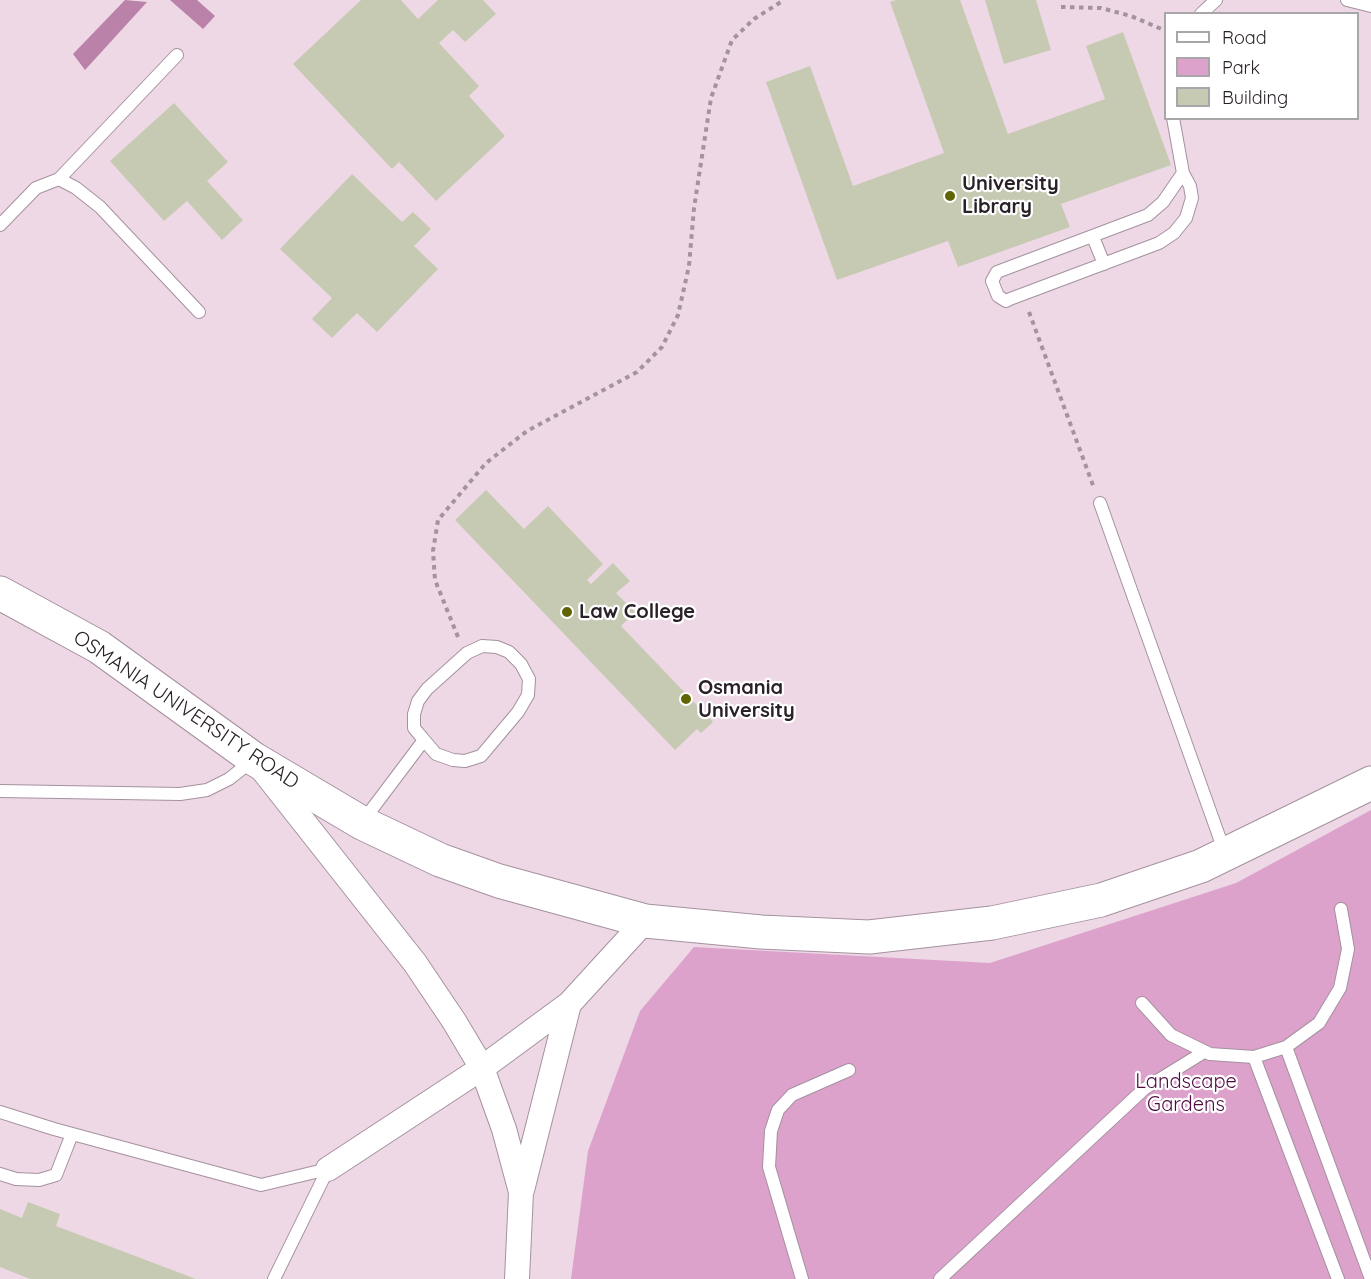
<!DOCTYPE html>
<html>
<head>
<meta charset="utf-8">
<style>
	body { margin:0 }
	#map { position:relative; width:1371px; height:1279px; overflow:hidden; background:#eed8e6; font-family:Quicksand,sans-serif }
	canvas { display:block }
	.legend { position:absolute; left:1164px; top:12px; width:195px; height:108px; box-sizing:border-box; background:#fff; border:2px solid #a9a6a9; margin:0; padding:8px 10px; list-style:none; font-size:18px; color:#292127 }
	.legend li { display:flex; align-items:center; gap:12px; height:30px }
	.legend b { width:30px; border:2px solid #a9a6a9 }
</style>
</head>
<body>
<div id="map">
<canvas width="1371" height="1279"></canvas>
<ul class="legend">
<li><b style="height:8px;background:#fff"></b>Road</li>
<li><b style="height:16px;background:#dca2cb"></b>Park</li>
<li><b style="height:16px;background:#c7cab3"></b>Building</li>
</ul>
</div>
<script>
const c = document.querySelector('canvas').getContext('2d');
c.lineJoin = 'round';
function fill(path, color) {
  c.fillStyle = color;
  c.fill(path, 'evenodd');
}
function shape(rows) {
  const path = new Path2D();
  for (const r of rows) {
    path.moveTo(r[0], r[1]);
    for (let i = 2; i < r.length; i += 2) path.lineTo(r[i], r[i + 1]);
  }
  return path;
}
function strokePath(path, color, width, dash) {
  c.strokeStyle = color;
  c.lineWidth = width;
  c.lineCap = dash ? 'butt' : 'round';
  c.setLineDash(dash || []);
  c.stroke(path);
}
function label(font, color, halo, rows, align = 'center') {
  c.font = font + ' Quicksand,sans-serif';
  c.lineWidth = 4.5;
  c.setLineDash([]);
  c.textBaseline = 'middle';
  c.strokeStyle = halo;
  c.fillStyle = color;
  for (const [text, x, y, turn = 0] of rows) {
    c.save();
    c.translate(x, y);
    c.rotate((+turn || 0) * Math.PI / 180);
    c.textAlign = isNaN(turn) ? turn : align;
    if (halo) c.strokeText(text, 0, 0);
    c.fillText(text, 0, 0);
    c.restore();
  }
}
fill(shape([
	[1371,810,1371,1279,571,1279,588,1151,640,1011,694,947,990,963,1236,883]
]), '#dca2cb');
fill(shape([
	[125,0,147,2,85,70,73,54],
	[170,0,197,0,215,16,203,29]
]), '#ba81a9');
fill(shape([
	[361,0,401,0,418,19,438,0,483,0,496,14,465,42,453,30,439,43,479,86,469,96,505,136,436,201,399,162,392,169,293,64],
	[896,0,960,0,1008,134,1105,99,1086,46,1123,32,1171,165,1061,204,1070,227,958,267,948,241,837,280,766,82,810,66,853,186,944,153,890,2],
	[985,0,1036,0,1051,50,1004,64],
	[174,103,228,162,207,181,243,220,222,240,187,201,164,221,110,161],
	[352,174,402,222,413,212,431,229,414,246,438,269,377,332,357,313,332,338,312,319,332,298,280,249],
	[486,490,524,529,548,506,603,564,587,580,591,584,613,563,630,581,616,593,635,612,621,626,713,722,701,733,697,729,675,750,455,520],
	[28,1202,60,1214,56,1226,196,1279,30,1279,0,1267,0,1209,22,1218]
]), '#c7cab3');
const service = shape([
	[1347,0,1371,6],
	[1201,14,1216,0],
	[1173,118,1183,173,1190,186,1192,198,1186,218,1174,233,1159,243,1010,299,1006,301,998,296,992,281,997,272,1148,215,1163,202,1183,173],
	[59,179,177,55],
	[0,225,36,188,59,179,76,188,100,207,199,312],
	[1093,237,1104,264],
	[1100,503,1225,853],
	[482,646,497,647,509,652,521,664,529,679,528,695,518,712,481,756,465,761,453,760,436,754,424,740,414,728,414,714,418,701,427,689,467,653,482,646],
	[0,791,180,794,207,790,229,779,253,760],
	[363,821,424,740],
	[1142,1003,1171,1035,1210,1054,1254,1057,1286,1047,1319,1023,1340,988,1348,949,1341,909],
	[1286,1047,1371,1279],
	[1254,1057,1338,1279],
	[0,1112,54,1129,261,1185,328,1169,274,1279],
	[0,1174,16,1179,39,1180,56,1175,72,1134],
	[802,1279,769,1167,771,1131,778,1110,792,1095,849,1070],
	[940,1279,1144,1089,1204,1052]
]);
const minor = shape([
	[262,769,415,963,454,1021,482,1068,504,1129,521,1192,517,1279],
	[328,1169,482,1068,569,1004],
	[522,1190,569,1004,645,921]
]);
const secondary = shape([
	[0,593,99,647,254,759,362,823,440,860,499,881,645,921,761,932,869,937,992,923,1101,900,1201,866,1371,783]
]);
strokePath(service, '#a5919f', 14);
strokePath(minor, '#a5919f', 26);
strokePath(secondary, '#a5919f', 35);
strokePath(shape([
	[1061,7,1101,8,1131,16,1166,31],
	[1029,312,1094,488],
	[458,637,435,580,433,551,438,520,486,463,527,431,637,372,662,347,678,315,689,266,694,208,711,98,732,40,754,19,784,0]
]), '#a3939e', 4, [4.5, 4.5]);
strokePath(service, '#fff', 12);
strokePath(minor, '#fff', 24);
strokePath(secondary, '#fff', 33);
for (const [x, y, r, color] of [
	[950,196,6,"#606501"],
	[567,612,6,"#606501"],
	[686,699,6,"#606501"]
]) {
  const dot = new Path2D();
  dot.arc(x, y, r, 0, 2 * Math.PI);
  c.fillStyle = color;
  c.fill(dot);
  strokePath(dot, '#fff', 2);
}
label('bold 20px', '#292127', '#fff', [
	["University",962,184],
	["Library",962,207],
	["Law College",579,612],
	["Osmania",698,688],
	["University",698,711]
], 'left');
label('20px', '#292127', '#fff', [
	["OSMANIA UNIVERSITY ROAD",186,710,34]
]);
label('20px', '#500a42', '#fff', [
	["Landscape",1186,1082],
	["Gardens",1186,1105]
]);
</script>
</body>
</html>
